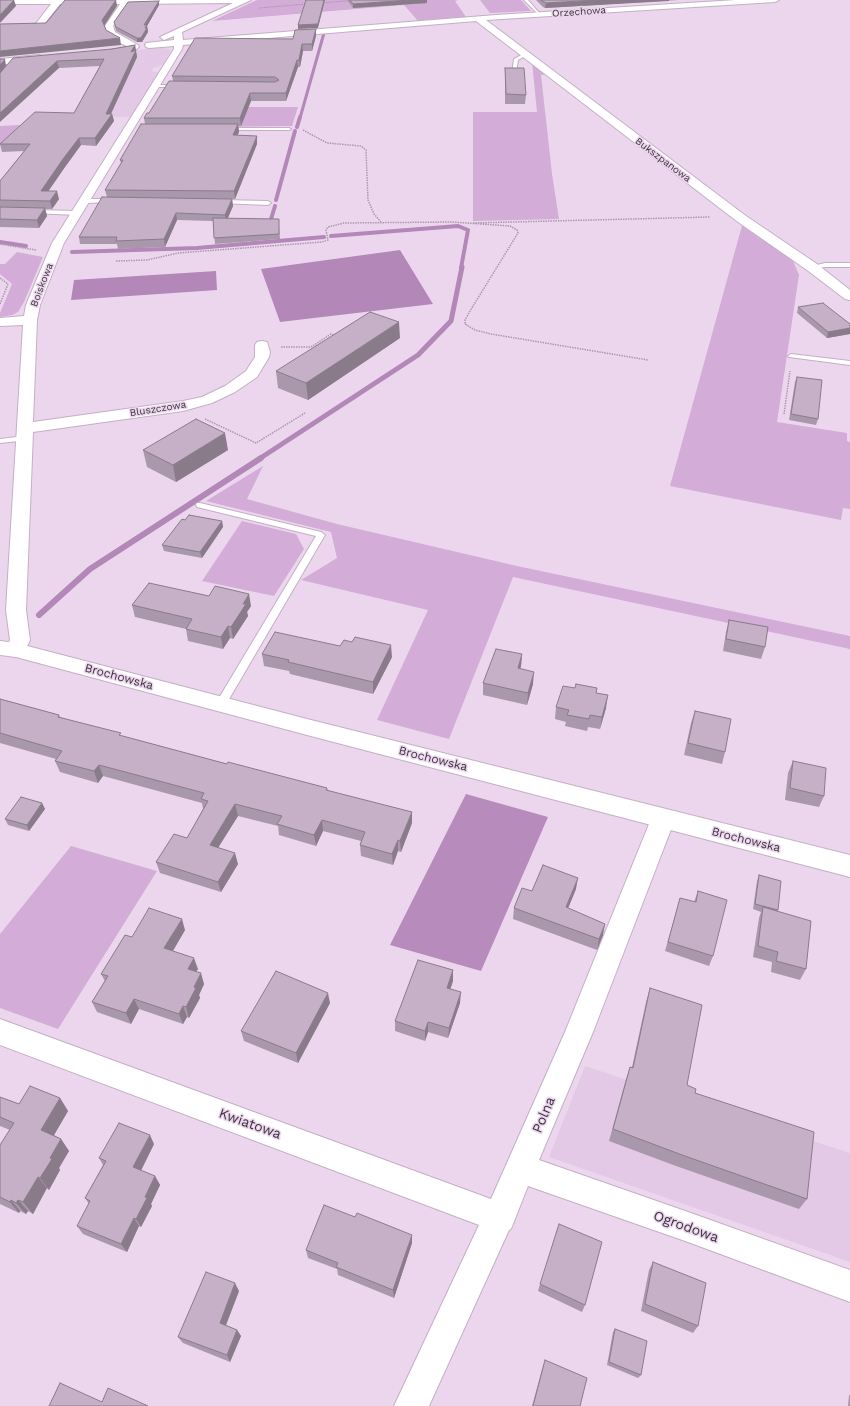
<!DOCTYPE html>
<html>
<head>
<meta charset="utf-8">
<style>
	body { margin:0 }
	canvas { display:block; background:#ecd6ee }
</style>
</head>
<body>
<canvas width="850" height="1406"></canvas>
<script>
const c = document.querySelector('canvas').getContext('2d');
c.lineJoin = 'round';
function fill(path, color) {
  c.fillStyle = color;
  c.fill(path, 'evenodd');
}
function shape(rows) {
  const path = new Path2D();
  for (const r of rows) {
    path.moveTo(r[0], r[1]);
    for (let i = 2; i < r.length; i += 2) path.lineTo(r[i], r[i + 1]);
  }
  return path;
}
function strokePath(path, color, width, dash) {
  c.strokeStyle = color;
  c.lineWidth = width;
  c.lineCap = dash ? 'butt' : 'round';
  c.setLineDash(dash || []);
  c.stroke(path);
}
function label(font, color, halo, rows, align = 'center') {
  c.font = font + ' "Work Sans",sans-serif';
  c.lineWidth = 3;
  c.setLineDash([]);
  c.textBaseline = 'middle';
  c.strokeStyle = halo;
  c.fillStyle = color;
  for (const [text, x, y, turn = 0] of rows) {
    c.save();
    c.translate(x, y);
    c.rotate((+turn || 0) * Math.PI / 180);
    c.textAlign = isNaN(turn) ? turn : align;
    if (halo) c.strokeText(text, 0, 0);
    c.fillText(text, 0, 0);
    c.restore();
  }
}
fill(shape([
	[161,47,171,50,163,65,153,68,152,71,159,73,131,117,77,116,109,54],
	[585,1066,850,1153,850,1262,549,1157]
]), '#e4c9e6');
fill(shape([
	[257,0,458,0,455,1,466,17,418,21,404,5,212,21],
	[480,0,521,0,531,11,490,13],
	[532,62,547,74,541,75,552,174,559,219,473,221,473,112,537,112],
	[222,107,298,107,292,126,213,127],
	[21,125,13,132,0,145,0,126],
	[743,222,793,261,799,275,777,422,847,433,847,441,850,442,850,509,843,508,841,520,670,486],
	[17,252,43,257,24,302,18,312,12,315,0,317,0,313,12,284,0,274,0,264,5,264],
	[263,466,247,499,337,524,517,566,850,636,850,649,513,577,449,739,377,720,428,610,301,580,337,558,331,532,206,501],
	[242,521,296,534,304,549,274,596,202,581],
	[71,846,157,871,58,1029,0,1008,0,934]
]), '#d3acd7');
fill(shape([
	[466,794,548,817,481,971,390,945]
]), '#b78bbc');
fill(shape([
	[400,250,433,304,280,322,261,269],
	[216,271,217,290,71,300,74,280]
]), '#b387b8');
strokePath(shape([
	[300,118,324,33]
]), '#b387b8', 3);
strokePath(shape([
	[297,127,300,117],
	[276,200,295,131],
	[268,229,275,206],
	[331,236,458,226,468,230,461,268],
	[0,242,26,246],
	[72,252,197,248,324,237]
]), '#b387b8', 4);
strokePath(shape([
	[259,459,418,355,451,321,462,267]
]), '#b387b8', 5);
strokePath(shape([
	[39,615,90,569,261,458]
]), '#b387b8', 6);
const service = shape([
	[524,0,528,0,541,15,539,15,524,0],
	[525,53,529,54,518,60,516,72,512,73,514,59,525,53],
	[153,85,179,85,181,86,179,87,155,87,153,85],
	[223,128,289,128,291,129,289,130,225,130,223,128],
	[112,199,115,201,114,202,86,203,83,201,86,199,112,199],
	[220,200,268,201,271,203,268,205,218,203,217,202,220,200],
	[34,210,77,211,80,213,77,215,32,213,31,212,34,210],
	[825,263,850,263,850,267,825,267,812,269,809,267,825,263],
	[791,354,850,361,850,365,789,357,788,356,791,354],
	[25,436,28,436,28,440,0,443,0,439,25,436],
	[197,503,200,503,321,532,325,535,225,706,221,707,217,706,216,703,316,536,197,507,196,505,197,503]
]);
const minor = shape([
	[0,0,251,0,182,32,183,40,496,15,736,0,779,0,775,2,486,20,746,216,817,264,850,290,850,300,845,299,807,270,738,222,476,21,183,45,182,49,64,243,40,305,37,320,33,422,183,401,202,397,225,386,246,371,255,357,255,345,257,342,262,341,267,342,270,352,269,357,257,377,235,392,212,403,183,411,33,432,26,610,30,640,23,655,16,657,9,655,6,650,10,640,6,610,23,325,0,326,0,318,24,316,26,305,52,243,174,49,174,46,149,48,146,47,145,45,146,43,174,40,174,36,164,40,160,37,233,3,128,4,113,26,115,32,138,45,139,47,135,50,116,41,107,33,105,26,120,4,60,4,41,28,38,29,34,26,51,4,0,4,0,0],
	[39,55,42,56,44,58,42,60,0,65,0,59,39,55],
	[663,810,671,812,675,819,593,1032,539,1160,688,1212,850,1270,850,1302,688,1242,528,1186,511,1229,509,1230,429,1406,394,1406,479,1225,0,1045,0,1019,491,1199,565,1032,651,819,655,812,663,810]
]);
const tertiary = shape([
	[0,641,16,643,307,719,850,855,850,877,307,735,16,657,0,655,0,641]
]);
strokePath(service, '#c4afc5', 2);
strokePath(minor, '#c4afc5', 2);
strokePath(tertiary, '#c4afc5', 2);
strokePath(shape([
	[321,3,357,0],
	[259,8,306,4]
]), '#aa99ab', 1, [1.5, 1]);
strokePath(shape([
	[303,130,327,143,361,146,366,150,368,200,374,214,381,222],
	[473,223,710,217],
	[0,244,36,250],
	[116,261,147,260,178,253,322,242,328,240,326,230,328,227,344,223,452,222,510,226,517,230,518,233,470,311,465,320,465,324,475,330,491,334,648,360],
	[0,278,8,284,0,304],
	[281,347,311,347,331,334,337,336],
	[784,414,790,371],
	[205,419,256,443,305,413]
]), '#aa99ab', 1.5, [1.5, 1]);
fill(service, '#fff');
fill(minor, '#fff');
fill(tertiary, '#fff');
fill(shape([
	[347,0,427,0,427,3,353,8],
	[536,0,679,0,545,8,543,7],
	[159,1,159,5,147,26,148,32,142,42,137,42,116,31,114,22],
	[316,29,316,36,312,51,303,51,300,67,298,67,286,101,251,101,241,126,238,126,239,132,237,136,257,136,257,144,235,199,232,199,233,206,228,218,279,225,280,239,215,244,213,221,177,220,165,247,118,249,117,244,80,244,79,237,107,197,105,190,121,163,120,160,145,124,144,118,149,113,173,81,172,76,293,39],
	[135,45,137,57,111,114,112,114,114,121,96,146,81,145,65,167,48,191,59,199,52,209,45,209,47,216,39,228,0,227,0,181,24,151,2,152,0,144,74,113,100,66,59,68,6,66],
	[505,68,526,95,525,104,505,104],
	[798,307,850,324,850,334,827,338,797,313],
	[400,338,308,400,278,388,276,371],
	[797,377,818,419,816,425,789,420,795,382],
	[143,450,228,450,176,482,147,467],
	[185,520,222,521,223,527,202,558,164,551,162,545],
	[132,605,251,606,247,612,248,616,233,639,230,638,223,649,188,641,186,629,135,617],
	[729,620,765,647,761,659,723,651,726,632],
	[262,654,392,657,373,694,290,674,289,671,264,666],
	[522,654,521,666,520,669,533,684,527,705,483,695,483,683],
	[596,693,606,708,600,729,588,727,587,731,565,726,566,722,555,719,556,707],
	[0,699,59,715,60,717,122,736,227,764,327,788,328,791,412,812,412,823,401,852,398,851,393,865,361,856,360,845,361,841,323,831,316,846,279,835,278,826,238,816,218,847,238,864,221,892,160,873,156,862,187,838,203,809,202,803,103,776,98,783,60,772,55,761,56,759,0,743],
	[695,711,725,752,722,764,684,755,691,723],
	[793,761,824,796,819,807,785,800,788,773],
	[42,803,45,809,29,831,8,825,5,819],
	[759,875,778,910,778,911,806,969,800,980,771,972,772,962,753,957,759,918,761,912,753,909,757,881],
	[576,889,568,908,603,935,597,950,513,919,514,908,532,891],
	[698,891,713,956,709,966,665,951,680,898,694,902],
	[185,930,173,951,198,969,196,971,204,984,199,995,200,998,189,1018,187,1017,183,1024,139,1009,131,1024,97,1012,92,1002,105,981,101,974,132,937],
	[453,970,453,981,450,989,460,1003,448,1038,428,1032,425,1041,395,1031,395,1021],
	[650,988,687,1085,807,1199,799,1209,676,1166,609,1141,626,1079,630,1067,632,1067,646,1002],
	[330,1003,298,1063,244,1041,241,1031],
	[0,1097,19,1104,60,1098,68,1111,54,1135,61,1139,69,1151,59,1168,60,1170,49,1190,47,1188,33,1214,28,1211,26,1214,20,1211,19,1213,0,1204,0,1145,10,1130,0,1126],
	[154,1144,141,1171,155,1176,160,1185,151,1204,152,1206,141,1227,139,1226,127,1252,83,1234,77,1226,89,1204,85,1198,103,1165,99,1158],
	[412,1243,394,1298,338,1275,337,1269,308,1258,306,1250],
	[653,1262,698,1326,693,1333,641,1311,649,1270],
	[540,1284,585,1305,582,1312,538,1291],
	[239,1291,226,1325,237,1330,241,1336,230,1362,183,1343,178,1337],
	[615,1329,641,1375,638,1378,607,1365,613,1332],
	[545,1360,580,1406,532,1406,543,1366],
	[849,1395,850,1395,850,1406,848,1406]
]), '#a997ab');
fill(shape([
	[14,0,16,6,0,23,0,15],
	[116,0,117,6,104,26,102,20],
	[324,0,325,0,318,28,298,29,298,25],
	[411,0,427,0,427,3,353,8,353,4],
	[598,0,669,0,669,1,545,8,546,3],
	[159,1,159,5,147,26,148,32,142,42,137,42,137,38],
	[316,29,316,36,312,51,312,44],
	[120,38,121,45,0,57,0,51],
	[302,44,303,51,300,67,299,60],
	[135,45,137,57,108,120,112,114,114,121,96,146,95,138,106,114,131,52],
	[5,59,6,66,0,74,0,65],
	[297,60,298,67,286,101,286,93],
	[57,61,59,68,0,122,0,113],
	[250,93,251,101,241,126,240,118],
	[238,124,239,132,234,143,233,135],
	[257,136,257,144,235,199,234,191],
	[79,138,81,145,65,167,43,199,41,191,63,159],
	[57,191,59,199,52,209,50,201],
	[232,199,233,206,226,222,225,215],
	[45,208,47,216,39,228,37,220],
	[176,213,177,220,165,247,164,239],
	[399,322,400,338,308,400,306,383],
	[850,328,850,334,827,338,828,332],
	[225,433,228,450,176,482,173,465],
	[222,521,223,527,202,558,200,552],
	[249,594,251,606,247,612,248,616,233,639,231,627,243,604],
	[228,626,230,638,223,649,221,637],
	[391,645,392,657,373,694,373,682],
	[522,654,521,666,516,680,518,668],
	[534,672,533,684,527,705,528,693],
	[608,695,606,708,600,729,602,717],
	[99,765,103,776,98,783,94,771],
	[42,803,45,809,29,831,27,825],
	[235,804,238,816,213,856,210,845],
	[412,812,412,823,401,852,400,841],
	[322,820,323,831,316,846,314,835],
	[398,840,398,851,393,865,392,854],
	[235,853,238,864,221,892,218,882],
	[578,878,576,889,564,918,566,907],
	[182,919,185,930,168,959,164,948],
	[605,924,603,935,597,950,599,939],
	[194,958,198,969,191,979,188,969],
	[453,970,453,981,447,999,447,988],
	[201,973,204,984,199,995,200,998,189,1018,186,1007,194,987],
	[461,992,460,1003,448,1038,449,1028],
	[328,993,330,1003,298,1063,296,1053],
	[134,999,139,1009,131,1024,126,1013],
	[183,1006,187,1017,183,1024,179,1014],
	[428,1022,428,1032,425,1041,425,1031],
	[60,1098,68,1111,50,1142,41,1130],
	[150,1135,154,1144,138,1176,133,1167],
	[61,1139,69,1151,59,1168,60,1170,49,1190,40,1178,50,1158],
	[155,1176,160,1185,151,1204,152,1206,141,1227,136,1219,145,1197],
	[38,1177,47,1188,33,1214,23,1202],
	[11,1200,20,1211,19,1213,10,1202],
	[18,1200,28,1211,26,1214,16,1203],
	[134,1218,139,1226,127,1252,121,1244],
	[412,1235,412,1243,394,1298,393,1290],
	[235,1283,239,1291,224,1330,220,1323],
	[237,1330,241,1336,230,1362,227,1355]
]), '#8a7b8b');
const building = shape([
	[0,0,14,0,0,15,0,0],
	[65,0,116,0,102,20,106,30,120,38,0,51,0,24,46,23,65,0],
	[306,0,324,0,318,24,298,25,306,0],
	[350,0,411,0,353,4,350,0],
	[541,0,598,0,546,3,541,0],
	[159,1,144,25,147,25,145,28,147,28,141,38,137,38,116,27,114,22,128,2,159,1],
	[316,29,312,44,302,44,299,60,297,60,286,93,250,93,240,118,144,118,147,113,149,113,169,81,275,82,279,80,275,77,172,76,195,38,293,39,295,30,316,29],
	[135,45,131,52,136,50,106,114,112,114,95,138,79,138,63,159,41,191,57,191,50,201,0,200,0,181,30,144,0,144,35,112,74,113,104,59,57,61,0,113,0,73,13,58,112,49,135,45],
	[0,59,5,59,0,65,0,59],
	[505,68,524,68,526,95,506,94,505,68],
	[141,124,238,124,233,135,257,136,234,191,105,190,123,160,120,160,141,124],
	[102,197,232,199,225,215,176,213,164,239,116,241,117,237,79,237,102,197],
	[0,207,45,208,37,220,0,219,0,207],
	[213,218,279,219,279,234,214,238,213,218],
	[823,303,850,324,850,328,828,332,798,307,823,303],
	[370,312,399,322,306,383,276,371,370,312],
	[797,377,822,380,818,419,791,414,797,377],
	[196,419,225,433,173,465,143,450,196,419],
	[189,515,222,521,200,552,162,545,182,519,185,520,189,515],
	[149,583,209,596,215,586,249,594,243,604,246,604,231,627,228,626,221,637,186,629,192,619,132,605,149,583],
	[729,620,768,627,765,647,726,639,729,620],
	[275,632,340,646,344,640,352,642,355,637,391,645,373,682,288,662,289,660,262,654,275,632],
	[496,649,522,654,518,668,534,672,528,693,483,683,496,649],
	[576,684,597,688,596,693,608,695,602,717,590,715,589,719,567,715,569,710,556,707,563,686,575,688,576,684],
	[0,699,59,715,58,717,121,733,119,735,227,764,228,762,327,788,326,790,412,812,400,841,398,840,392,854,360,845,365,832,322,820,314,835,277,824,282,816,235,804,210,845,235,853,218,882,156,862,174,834,187,838,208,801,201,799,204,793,99,765,94,771,55,761,62,751,0,733,0,699],
	[695,711,731,719,725,752,688,743,695,711],
	[793,761,826,768,824,796,790,788,793,761],
	[21,797,42,803,27,825,5,819,21,797],
	[543,865,578,878,566,907,605,924,599,939,514,908,522,888,532,891,543,865],
	[759,875,781,881,778,910,755,904,759,875],
	[698,891,727,900,713,956,668,942,680,898,696,902,698,891],
	[763,907,811,921,806,969,776,961,778,952,758,946,763,907],
	[149,908,182,919,164,948,194,958,188,969,201,973,194,987,196,988,186,1007,183,1006,179,1014,134,999,126,1013,92,1002,108,976,101,974,125,935,132,937,149,908],
	[418,960,453,970,447,988,461,992,449,1028,428,1022,425,1031,395,1021,418,960],
	[276,971,328,993,296,1053,241,1031,276,971],
	[650,988,702,1005,687,1085,696,1089,695,1093,814,1132,807,1199,682,1155,613,1129,630,1067,633,1068,650,988],
	[30,1086,60,1098,41,1130,61,1139,50,1158,52,1159,40,1178,38,1177,23,1202,18,1200,16,1203,11,1200,10,1202,0,1197,0,1145,14,1123,0,1117,0,1097,19,1104,30,1086],
	[119,1123,150,1135,133,1167,155,1176,145,1197,147,1198,136,1219,134,1218,121,1244,77,1226,90,1201,85,1198,106,1161,99,1158,119,1123],
	[324,1205,355,1217,357,1213,412,1235,393,1290,336,1267,338,1263,306,1250,324,1205],
	[559,1224,602,1242,585,1305,540,1284,559,1224],
	[653,1262,706,1283,698,1326,645,1304,653,1262],
	[206,1272,235,1283,220,1323,237,1330,227,1355,178,1337,206,1272],
	[615,1329,647,1341,641,1375,609,1362,615,1329],
	[545,1360,587,1378,580,1406,533,1406,545,1360],
	[60,1383,102,1402,108,1388,148,1406,49,1406,60,1383]
]);
fill(building, '#c5b0c7');
strokePath(building, '#8a7b8b', 1);
label('10px', '#3c343d', '#ecd6ee', [
	["Orzechowa",579,12,-4],
	["Bukszpanowa",663,160,37],
	["Boiskowa",42,285,-69],
	["Bluszczowa",158,409,-9]
]);
label('12px', '#3c343d', '#ecd6ee', [
	["Brochowska",119,677,15],
	["Brochowska",433,759,14],
	["Brochowska",746,840,14]
]);
label('14px', '#3c343d', '#ecd6ee', [
	["Polna",544,1115,-67],
	["Kwiatowa",250,1124,20],
	["Ogrodowa",686,1227,20]
]);
</script>
</body>
</html>
